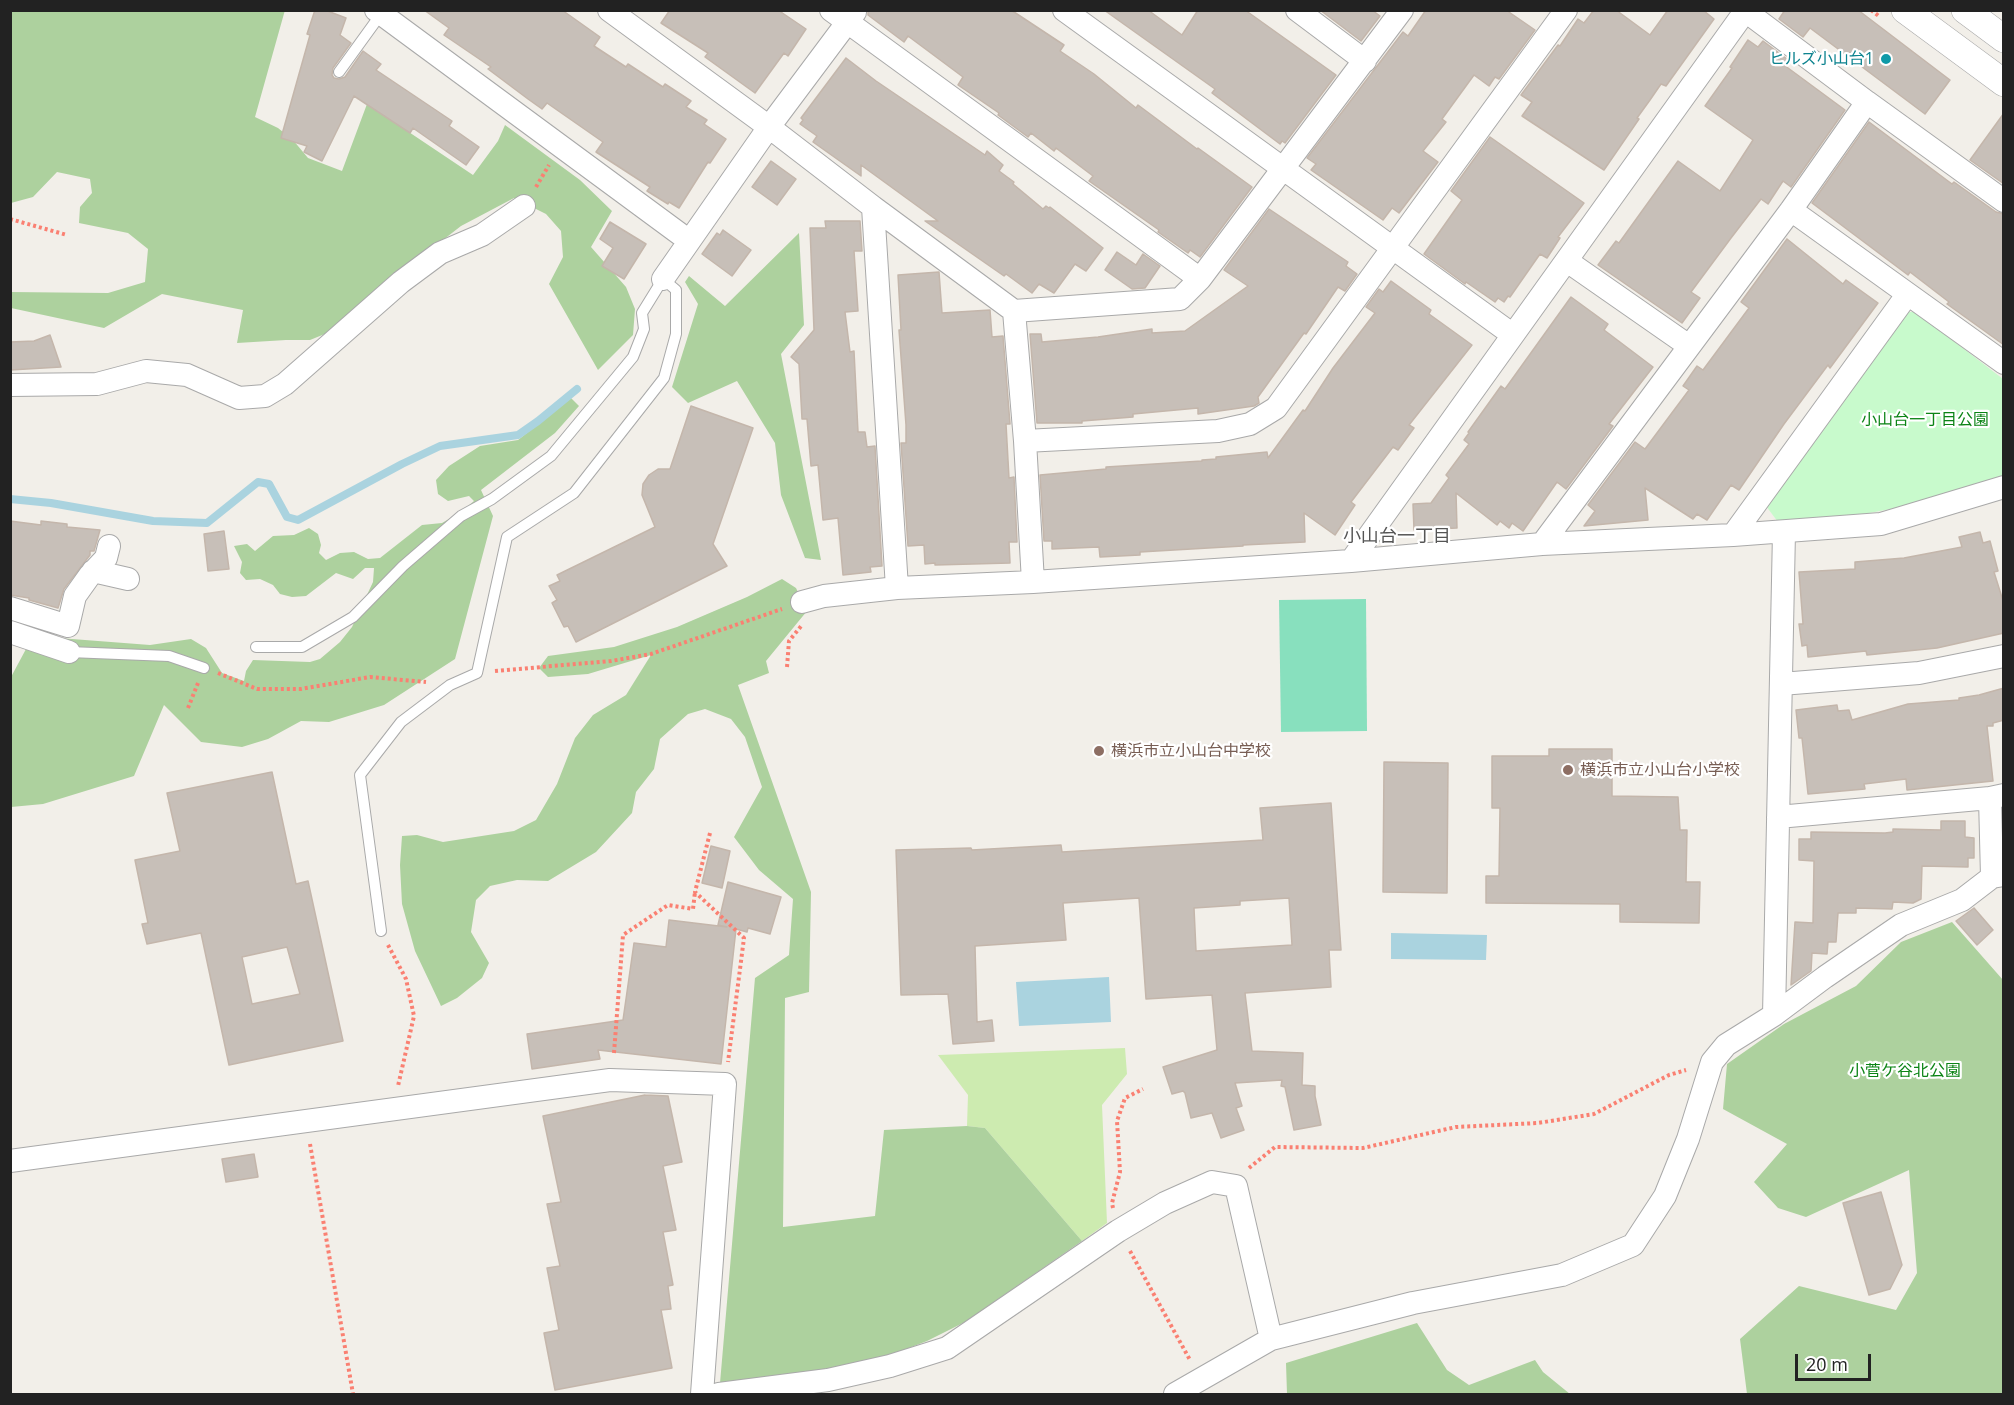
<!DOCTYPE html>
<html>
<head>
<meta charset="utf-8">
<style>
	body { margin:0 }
	#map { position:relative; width:2014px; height:1405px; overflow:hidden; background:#f2efe9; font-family:"Open Sans",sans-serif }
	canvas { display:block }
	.frame { position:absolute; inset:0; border:12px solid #222; pointer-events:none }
	.scale { position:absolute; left:1795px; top:1354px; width:76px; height:27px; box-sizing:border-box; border:3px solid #222; border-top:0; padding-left:8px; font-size:18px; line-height:21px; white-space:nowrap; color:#222; -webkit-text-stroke:4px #fff; paint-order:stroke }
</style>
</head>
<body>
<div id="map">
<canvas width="2014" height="1405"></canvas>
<div class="frame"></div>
<div class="scale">20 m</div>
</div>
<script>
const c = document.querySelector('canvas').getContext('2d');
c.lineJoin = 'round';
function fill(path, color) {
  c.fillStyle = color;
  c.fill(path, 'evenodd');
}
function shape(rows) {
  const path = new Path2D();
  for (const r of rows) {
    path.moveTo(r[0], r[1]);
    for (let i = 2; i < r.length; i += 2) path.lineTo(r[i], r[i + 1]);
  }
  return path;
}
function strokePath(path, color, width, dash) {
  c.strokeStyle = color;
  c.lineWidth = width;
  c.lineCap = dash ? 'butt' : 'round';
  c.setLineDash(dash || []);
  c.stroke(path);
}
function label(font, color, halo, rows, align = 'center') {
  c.font = font + ' "Open Sans","Noto Sans JP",sans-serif';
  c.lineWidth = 4.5;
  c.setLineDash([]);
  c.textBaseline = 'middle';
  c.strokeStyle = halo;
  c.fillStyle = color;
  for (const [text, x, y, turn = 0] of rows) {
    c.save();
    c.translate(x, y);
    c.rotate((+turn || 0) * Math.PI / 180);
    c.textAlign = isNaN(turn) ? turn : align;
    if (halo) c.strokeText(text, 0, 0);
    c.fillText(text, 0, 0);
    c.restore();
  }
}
fill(shape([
	[1125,1048,1127,1074,1102,1105,1107,1223,1082,1241,985,1128,967,1126,968,1095,938,1055]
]), '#cdebb0');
fill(shape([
	[285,10,255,117,278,128,293,140,308,158,342,171,367,104,473,175,498,141,505,125,580,180,612,211,591,247,626,287,635,309,633,335,598,370,549,284,563,257,561,231,546,214,514,198,461,226,430,250,342,327,310,340,286,340,237,343,243,310,162,294,104,328,11,308,10,292,108,293,145,282,148,249,128,233,79,223,80,207,92,193,90,179,57,172,33,197,11,203,11,11],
	[799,233,804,325,781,354,821,560,805,558,781,495,775,443,737,381,688,403,672,387,698,304,685,282,689,276,725,306],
	[571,398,579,406,555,433,481,490,493,516,455,659,384,705,329,722,301,721,268,739,242,747,201,742,164,705,134,776,43,804,11,807,11,677,33,636,150,645,191,639,206,648,222,673,244,681,246,671,253,660,310,662,320,659,340,642,352,627,373,582,374,568,365,568,353,579,336,573,306,596,292,597,280,594,273,585,260,579,246,580,240,573,242,562,234,546,247,544,255,551,273,536,294,535,309,528,318,534,321,545,319,553,326,560,340,553,354,552,368,559,380,558,422,525,442,523,461,512,474,501,469,496,448,501,438,494,436,480,449,466,480,446,518,440],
	[782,579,796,588,807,611,766,661,769,673,738,685,811,892,809,992,785,998,783,1227,875,1216,884,1130,967,1126,985,1128,1082,1241,965,1322,927,1341,888,1356,810,1372,720,1383,755,978,789,955,793,899,759,870,734,837,762,787,745,737,731,719,705,709,688,714,660,739,654,769,636,792,632,813,596,852,548,881,517,880,490,886,476,900,471,932,489,963,482,978,457,998,441,1006,415,951,402,904,400,865,402,836,417,835,443,842,514,831,536,820,557,784,575,738,593,715,626,695,651,655,588,674,548,677,539,668,548,656,614,647,677,627,747,597],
	[1952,922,2003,980,2003,1394,1747,1394,1740,1339,1799,1286,1896,1310,1917,1273,1909,1170,1806,1217,1778,1208,1754,1182,1787,1144,1723,1109,1727,1064,1784,1024,1856,986,1901,942],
	[1417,1323,1447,1370,1469,1385,1535,1360,1543,1372,1570,1394,1287,1394,1286,1363]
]), '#add19e');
fill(shape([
	[1904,312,1916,312,2003,379,2003,478,1928,502,1864,514,1778,522,1766,506]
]), '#c8facc');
fill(shape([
	[1366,599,1367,731,1281,732,1279,600]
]), '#88e0be');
fill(shape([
	[1391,933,1487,935,1486,960,1391,959],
	[1109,977,1111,1022,1019,1026,1016,982]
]), '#aad3df');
strokePath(shape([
	[10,499,51,503,153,521,207,523,258,482,269,484,287,517,298,520,402,464,440,446,518,435,538,421,577,389]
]), '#aad3df', 8);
const building = shape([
	[315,10,325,10,346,18,340,35,351,43,333,68,332,75,334,78,339,79,345,77,363,51,381,64,376,70,452,121,449,126,479,147,466,165,413,128,410,133,354,96,322,161,304,152,307,146,281,138,310,35,307,34,315,10],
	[424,10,562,10,600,37,594,46,626,67,628,64,663,87,665,84,691,101,686,107,707,120,704,124,726,139,710,163,708,162,679,208,669,202,668,204,647,191,650,187,596,152,603,142,547,103,542,109,528,99,488,69,491,67,444,35,449,28,424,10],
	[670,10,778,10,806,29,788,56,784,53,755,93,705,57,708,53,661,23,670,10],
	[868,10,1011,10,1064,45,1060,51,1094,74,1136,108,1138,105,1197,149,1198,148,1252,187,1200,257,1190,250,1188,253,1158,232,1159,230,1089,181,1093,176,1056,148,1054,151,1031,133,1028,137,998,115,999,113,958,85,963,77,908,36,904,42,868,15,868,10],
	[1104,10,1148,10,1182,35,1198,10,1245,10,1336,75,1285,143,1282,141,1280,144,1212,93,1215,89,1104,10],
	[1320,10,1372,10,1380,16,1361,41,1320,10],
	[1426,10,1506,10,1535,30,1499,79,1495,77,1489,86,1474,75,1442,119,1446,122,1423,151,1438,162,1399,213,1392,208,1383,220,1311,170,1316,164,1307,158,1403,32,1408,36,1426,10],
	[1594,10,1616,10,1650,35,1668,10,1703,10,1714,19,1666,86,1661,84,1650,100,1637,118,1639,119,1604,170,1522,116,1532,102,1521,95,1558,45,1560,46,1578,19,1584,23,1594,10],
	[1785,10,1858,10,1950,80,1925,114,1810,28,1803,37,1779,19,1785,10],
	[1748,40,1758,47,1763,41,1787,59,1784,65,1845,110,1791,187,1783,181,1768,204,1761,199,1731,238,1691,292,1700,298,1682,323,1598,265,1616,241,1619,243,1678,161,1720,191,1753,140,1705,106,1732,68,1730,67,1748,40],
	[846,58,876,81,985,155,987,151,1003,165,999,171,1014,182,1013,184,1043,209,1046,206,1049,208,1050,207,1103,248,1086,271,1075,264,1054,293,1039,284,1032,293,1006,274,1004,276,925,221,938,221,861,165,861,176,813,142,817,136,800,124,803,120,801,118,846,58],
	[2004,113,2004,184,1970,160,2004,113],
	[1869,122,1952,184,1954,182,1996,212,2004,214,2004,345,1947,304,1949,302,1910,272,1908,275,1812,203,1869,122],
	[1490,137,1584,203,1558,237,1560,238,1547,258,1540,254,1510,297,1508,296,1504,302,1498,298,1495,302,1466,282,1465,284,1424,254,1462,200,1451,191,1490,137],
	[771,161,796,179,777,205,752,187,771,161],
	[1269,209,1348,262,1346,266,1357,274,1345,291,1338,287,1306,334,1304,333,1258,397,1259,403,1254,406,1198,414,1198,408,1133,414,1133,417,1082,421,1082,423,1037,423,1030,334,1041,334,1042,342,1098,337,1152,329,1152,333,1185,331,1248,286,1224,270,1269,209],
	[825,221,860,221,862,251,854,251,858,311,845,312,850,352,854,351,858,432,865,432,867,447,875,446,882,566,870,567,871,572,843,575,838,518,823,520,818,465,811,466,807,419,802,419,799,364,791,357,814,330,810,228,826,228,825,221],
	[610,222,646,244,624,279,602,266,613,248,600,239,610,222],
	[723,230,751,250,732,276,702,254,717,233,720,235,723,230],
	[1787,239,1843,284,1846,280,1878,303,1830,368,1828,365,1784,424,1739,490,1731,485,1707,520,1697,514,1693,519,1645,488,1648,520,1584,526,1595,511,1588,505,1635,442,1645,449,1689,390,1683,386,1697,366,1703,370,1749,308,1741,302,1787,239],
	[1117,252,1136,265,1143,254,1160,266,1145,288,1132,289,1105,270,1117,252],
	[939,272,942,313,990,310,992,337,1003,336,1010,424,1006,424,1009,478,1014,477,1017,542,1009,542,1010,563,935,565,935,563,925,564,924,545,908,546,901,443,906,443,906,425,899,330,901,330,898,275,939,272],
	[1391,281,1431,310,1429,314,1472,345,1409,425,1414,428,1398,450,1393,447,1351,502,1355,505,1335,535,1304,513,1305,542,1243,545,1243,546,1140,552,1140,555,1100,557,1099,547,1052,549,1052,541,1044,541,1040,475,1106,469,1106,467,1202,461,1202,460,1216,459,1216,457,1267,452,1268,458,1303,410,1305,411,1333,368,1375,313,1366,307,1379,289,1383,292,1391,281],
	[1571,297,1608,324,1604,330,1653,367,1609,424,1613,426,1566,489,1557,482,1523,531,1512,523,1509,528,1500,521,1497,525,1456,493,1457,528,1414,530,1413,504,1431,503,1449,478,1446,475,1469,444,1464,440,1469,433,1468,432,1501,386,1505,389,1571,297],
	[50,335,61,367,10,370,10,342,34,341,50,335],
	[691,406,753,428,713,544,727,566,576,642,568,626,564,627,552,603,557,600,549,586,560,581,557,575,655,527,642,495,643,484,649,475,658,469,670,469,691,406],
	[10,521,41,525,41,521,67,524,67,527,100,530,94,551,90,551,90,555,64,589,58,608,29,600,29,598,10,595,10,521],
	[224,531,229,569,208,571,204,534,224,531],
	[1980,532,1983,543,1990,541,1998,571,1994,572,2004,604,2004,633,1937,648,1867,655,1866,651,1808,657,1807,645,1802,646,1799,624,1803,624,1799,572,1855,569,1855,562,1904,558,1962,547,1959,537,1980,532],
	[2004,688,2004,720,1993,723,1993,726,1987,726,1993,781,1907,790,1906,779,1864,784,1865,789,1808,794,1802,738,1799,738,1796,710,1837,705,1838,711,1849,710,1852,720,1908,704,1959,700,1959,698,1979,695,2004,688],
	[1549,749,1612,749,1612,796,1678,797,1680,830,1687,830,1686,882,1700,882,1699,923,1620,922,1620,904,1486,903,1486,876,1499,876,1500,808,1492,808,1492,756,1549,756,1549,749],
	[1384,762,1448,763,1447,893,1383,892,1384,762],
	[272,772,296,884,308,881,343,1041,229,1065,201,933,147,944,142,924,148,923,135,860,180,851,167,793,272,772],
	[287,947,300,994,252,1004,242,957,287,947],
	[1331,803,1341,950,1329,950,1331,987,1245,993,1252,1051,1303,1053,1302,1085,1315,1086,1315,1096,1321,1125,1294,1130,1285,1087,1281,1086,1282,1080,1235,1083,1242,1106,1236,1108,1244,1130,1221,1138,1212,1113,1191,1118,1185,1093,1183,1091,1172,1094,1163,1067,1217,1050,1212,995,1146,999,1139,898,1063,903,1066,940,975,946,977,1022,992,1020,994,1041,953,1044,948,994,901,995,896,850,971,848,972,850,1061,845,1062,852,1263,840,1260,808,1331,803],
	[1289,898,1292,945,1196,951,1194,908,1240,905,1240,901,1289,898],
	[1941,821,1965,821,1965,837,1974,838,1974,858,1968,858,1968,867,1922,866,1921,899,1913,903,1893,902,1892,909,1856,908,1856,913,1838,913,1836,942,1828,942,1827,954,1812,953,1811,971,1791,985,1795,922,1813,923,1814,861,1799,860,1799,839,1811,839,1811,832,1885,833,1893,832,1893,829,1941,830,1941,821],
	[711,846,730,851,722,888,702,883,711,846],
	[728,882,781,897,770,934,748,928,747,932,736,929,721,1064,598,1050,600,1059,532,1069,527,1034,623,1020,634,943,666,947,669,920,727,927,718,925,728,882],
	[1974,908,1993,930,1977,945,1956,921,1974,908],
	[645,1095,668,1096,682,1162,663,1166,676,1230,663,1232,673,1285,668,1286,671,1309,661,1310,672,1368,555,1390,544,1333,559,1330,547,1268,560,1266,547,1204,561,1202,543,1116,645,1095],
	[254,1154,258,1177,226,1182,222,1159,254,1154],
	[1881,1192,1902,1265,1890,1289,1869,1295,1843,1203,1881,1192]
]);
fill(building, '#c7bfb8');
strokePath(building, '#c4b6ab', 1.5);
const service = shape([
	[339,72,381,14],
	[256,647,302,647,353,617,403,566,461,516,492,499,551,456,633,357,644,329,642,313,663,279,676,290,676,334,664,378,574,493,507,537,477,673,450,685,401,722,360,775,381,931],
	[69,652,169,656,204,668]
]);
const minor = shape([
	[376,10,688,240],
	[609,10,769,127,873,207,897,588],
	[831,10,1200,279,1402,10],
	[1297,10,1365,61],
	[1867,102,2004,201],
	[873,207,1014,311,1025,441],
	[1791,210,2004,363],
	[1567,261,1689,346],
	[663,279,769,127,855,12],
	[1014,311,1180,299,1200,279],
	[1513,335,1746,10],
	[10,385,97,384,146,371,187,375,239,398,265,396,285,384,401,282,440,253,482,235,524,206],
	[1733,535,1907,295],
	[1542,544,1791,210,1867,102,1744,10],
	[1351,561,1542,544,1733,535,1881,524,2004,487],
	[93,571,128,579],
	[1033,582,1025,441,1218,431,1250,424,1276,408,1566,10],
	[802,602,824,596,897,588,1033,582,1351,561,1513,335,1064,10],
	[10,608,68,626,75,596,90,575,106,558,109,546],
	[10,632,69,652],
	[1781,684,1919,673,2004,656],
	[1990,798,1992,877],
	[1778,817,1990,798,2004,795],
	[1774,1015,1784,532],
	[10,1161,610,1080,725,1084,702,1394],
	[719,1394,828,1380,890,1366,947,1348,1118,1231,1165,1203,1212,1182,1236,1186,1271,1339],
	[1175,1394,1271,1339,1413,1303,1562,1275,1633,1245,1665,1196,1688,1139,1712,1062,1726,1045,1774,1015,1825,977,1901,925,1962,900,1992,877,2004,875]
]);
const tertiary = shape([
	[1905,10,2004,83],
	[1965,10,2004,39]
]);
strokePath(service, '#a9a9a9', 12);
strokePath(minor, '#a9a9a9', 24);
strokePath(tertiary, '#a9a9a9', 28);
strokePath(shape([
	[1871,10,1880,17],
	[536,187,549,165],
	[10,219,67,235],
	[787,667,789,641,802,625],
	[495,671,611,661,651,654,782,609],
	[218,673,257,689,301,689,370,677,426,682],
	[188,708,198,683],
	[710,833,695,892,744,938,728,1062],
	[388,945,406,979,414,1016,398,1086],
	[614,1053,623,935,668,905,693,909,695,892],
	[310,1144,353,1394],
	[1249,1168,1275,1147,1363,1148,1456,1127,1538,1123,1594,1114,1669,1075,1686,1070],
	[1113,1208,1112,1203,1120,1172,1117,1121,1125,1098,1143,1089],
	[1130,1251,1190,1360]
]), '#fa8072', 4, [3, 3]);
strokePath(service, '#fff', 10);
strokePath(minor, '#fff', 22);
strokePath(tertiary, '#fff', 27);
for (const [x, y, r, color] of [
	[1886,59,6,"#0f9aa8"],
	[1099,751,6,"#8d6e63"],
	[1568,770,6,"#8d6e63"]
]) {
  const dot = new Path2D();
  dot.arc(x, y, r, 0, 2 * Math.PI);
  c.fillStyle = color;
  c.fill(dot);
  strokePath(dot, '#fff', 2);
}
label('16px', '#0d838f', '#fff', [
	["ヒルズ小山台1",1874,59]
], 'right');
label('16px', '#0c8416', '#fff', [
	["小山台一丁目公園",1925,420],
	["小菅ケ谷北公園",1905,1071]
]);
label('16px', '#785e54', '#fff', [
	["横浜市立小山台中学校",1111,751],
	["横浜市立小山台小学校",1580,770]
], 'left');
label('18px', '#555', '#fff', [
	["小山台一丁目",1397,537]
]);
</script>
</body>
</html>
